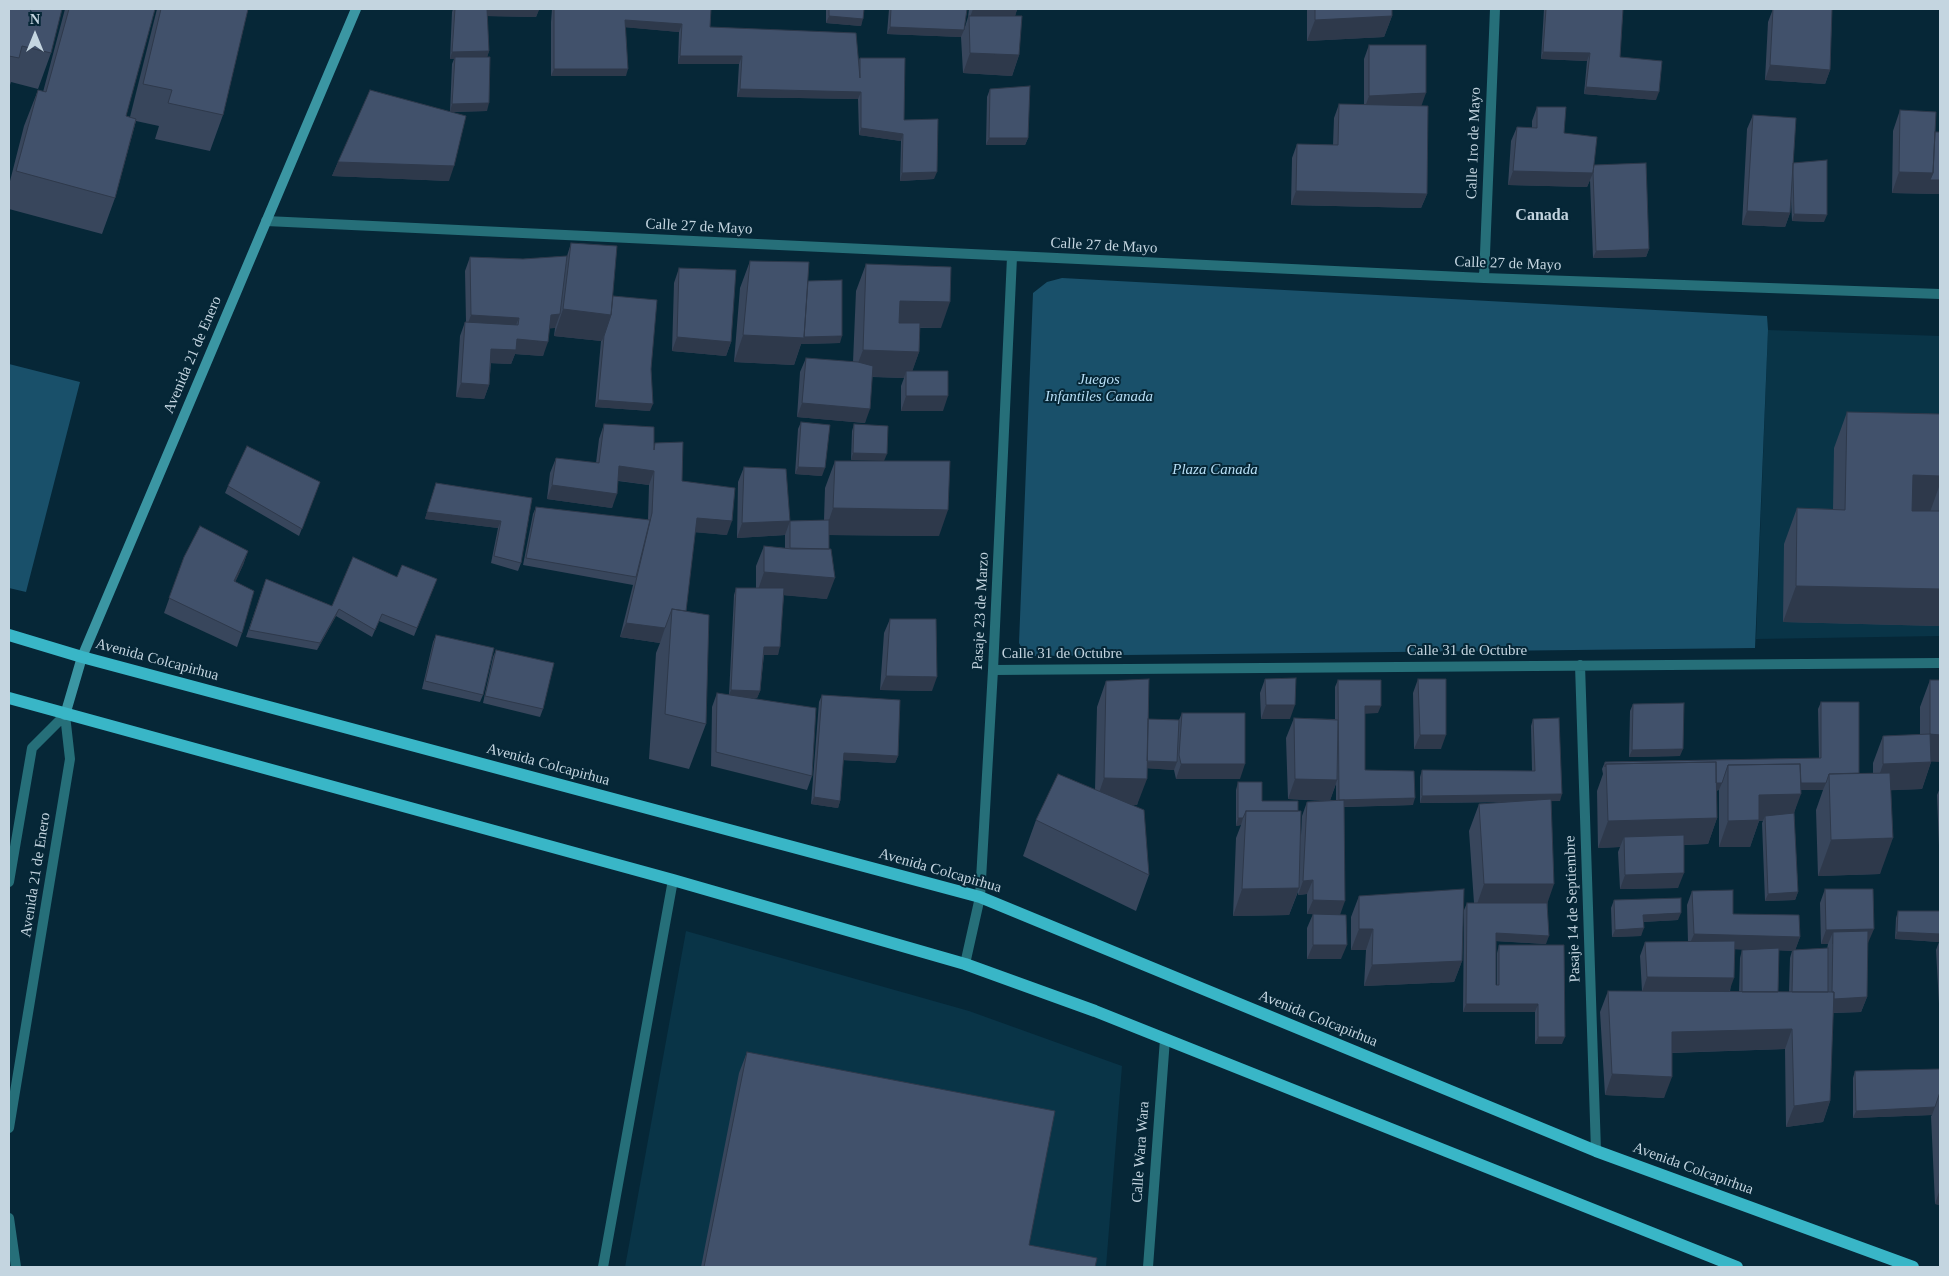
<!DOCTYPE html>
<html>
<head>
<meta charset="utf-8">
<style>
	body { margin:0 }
	#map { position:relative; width:1949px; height:1276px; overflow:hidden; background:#062737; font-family:"Times New Roman",serif }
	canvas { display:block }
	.frame { position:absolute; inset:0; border:10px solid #c4d5e0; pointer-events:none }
	.north { position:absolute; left:10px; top:10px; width:50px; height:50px; -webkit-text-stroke:4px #062737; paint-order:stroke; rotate:0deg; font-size:14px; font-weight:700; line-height:20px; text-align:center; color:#c4d5e0 }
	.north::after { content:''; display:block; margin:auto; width:18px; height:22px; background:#c4d5e0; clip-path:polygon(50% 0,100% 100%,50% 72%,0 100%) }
</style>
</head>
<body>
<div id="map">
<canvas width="1949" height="1276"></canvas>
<div class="frame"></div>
<div class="north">N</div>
</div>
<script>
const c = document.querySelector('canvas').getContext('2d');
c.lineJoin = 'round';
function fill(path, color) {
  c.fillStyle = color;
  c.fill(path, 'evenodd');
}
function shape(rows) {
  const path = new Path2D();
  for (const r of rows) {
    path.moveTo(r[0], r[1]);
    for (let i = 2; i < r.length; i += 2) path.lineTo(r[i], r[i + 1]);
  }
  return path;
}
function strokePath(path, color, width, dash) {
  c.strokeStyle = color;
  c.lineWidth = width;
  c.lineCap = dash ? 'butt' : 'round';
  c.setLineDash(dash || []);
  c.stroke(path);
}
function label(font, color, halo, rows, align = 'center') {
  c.font = font + ' "Times New Roman",serif';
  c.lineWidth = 4;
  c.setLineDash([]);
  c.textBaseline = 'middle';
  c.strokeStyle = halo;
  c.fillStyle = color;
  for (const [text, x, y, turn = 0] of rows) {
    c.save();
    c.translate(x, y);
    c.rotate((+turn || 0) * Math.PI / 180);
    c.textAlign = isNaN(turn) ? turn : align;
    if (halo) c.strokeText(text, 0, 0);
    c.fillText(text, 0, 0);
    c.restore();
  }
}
fill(shape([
	[1768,330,1940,336,1940,636,1756,639],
	[686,931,969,1011,1122,1066,1106,1267,625,1267]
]), '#093447');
fill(shape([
	[1062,278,1767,316,1768,330,1755,648,1035,656,1025,654,1019,643,1033,293,1047,282],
	[9,364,80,382,26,592,9,588]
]), '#19506a');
strokePath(shape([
	[266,221,1484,278,1940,294],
	[1484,278,1495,9],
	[1580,665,1596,1151],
	[993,670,1940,663],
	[965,964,980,897,993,670,1012,257],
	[603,1267,673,880],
	[1148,1267,1165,1039]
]), '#266f79', 10);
strokePath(shape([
	[9,882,32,748,65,715],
	[9,1128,70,759,65,715],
	[9,1218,16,1267]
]), '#266f79', 10);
strokePath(shape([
	[65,715,82,657,356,9]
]), '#3b96a3', 10);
strokePath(shape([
	[9,635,82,657,980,897,1596,1151,1913,1267],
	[9,698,673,880,965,964,1095,1011,1737,1267]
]), '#39b6c7', 12);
fill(shape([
	[9,9,51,53,38,89,11,82,9,88],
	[65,9,155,9,126,116,130,117,157,9,248,9,223,115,210,151,155,139,159,126,136,121,115,198,102,234,9,209,9,185,24,126,38,90,43,92],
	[453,9,539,9,536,17,487,16,489,51,487,57,487,111,450,112,449,181,332,176,338,162,450,112,452,64,454,59,450,59,452,12],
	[552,9,711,9,710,27,858,62,860,58,904,120,934,179,900,181,901,141,859,135,858,99,737,97,739,64,678,64,679,32,625,27,626,76,551,76,551,22],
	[826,9,864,9,861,26,826,23],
	[889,9,967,9,964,30,968,17,969,9,1017,9,1015,16,1019,55,1012,76,963,73,961,37,887,34],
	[1307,9,1392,9,1392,16,1384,37,1307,41],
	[1544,9,1623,9,1620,57,1656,100,1584,94,1587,61,1541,59],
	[1773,9,1832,9,1830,70,1825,84,1765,80,1768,22],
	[1369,45,1421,106,1427,194,1421,208,1291,205,1292,158,1297,144,1333,145,1334,118,1339,104,1364,104,1364,59],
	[990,89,1028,138,1025,145,986,145,987,97],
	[1537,107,1564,133,1594,165,1649,249,1646,257,1593,258,1590,180,1587,187,1508,185,1511,141,1517,127,1532,128,1532,121],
	[1900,110,1935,132,1940,132,1940,194,1892,193,1893,131],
	[1753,115,1793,163,1824,222,1792,221,1791,200,1790,213,1785,227,1742,225,1747,129],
	[571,243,613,296,651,369,650,411,595,407,601,341,554,336,555,328,549,328,543,356,515,354,511,364,491,363,489,385,484,399,456,397,460,336,465,322,466,322,465,271,470,257,523,259,567,256],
	[750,261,808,281,840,343,801,344,794,365,734,362,740,288],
	[866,264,941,328,920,328,919,352,912,371,943,411,901,411,901,386,904,378,872,377,865,423,797,417,800,372,806,358,853,362,856,291],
	[679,268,731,342,726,356,672,351,674,283],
	[1847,412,1940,414,1940,626,1783,622,1784,544,1797,508,1833,509,1834,448],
	[801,422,822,476,795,474,798,429],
	[604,424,654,446,655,443,682,481,727,535,695,532,686,611,706,724,689,769,649,759,656,653,660,643,620,637,633,585,523,565,533,514,536,507,648,520,649,485,618,481,612,508,547,499,550,473,556,458,596,463,599,439],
	[854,424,887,454,851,460,852,431],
	[835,461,939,536,829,535,827,599,784,595,778,655,764,655,760,691,757,698,750,698,812,776,807,790,711,766,712,707,717,693,729,695,734,595,736,588,756,588,756,566,764,546,785,548,785,535,737,538,738,482,744,467,790,521,824,520,825,488],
	[320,482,299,536,225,493,228,486],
	[436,483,532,498,521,563,518,571,491,563,498,528,425,519],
	[248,551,243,565,235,582,242,633,237,647,164,613,184,557],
	[397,577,437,579,414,636,379,621,372,637,336,616,317,650,246,637,266,579,332,606],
	[890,619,932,691,880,690,884,633],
	[436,635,483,695,480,702,422,689,433,642],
	[496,650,543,709,540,717,483,703,493,657],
	[1265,679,1290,719,1261,719,1260,693],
	[1418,679,1441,749,1414,749,1413,693],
	[1338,680,1378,713,1365,713,1365,770,1413,805,1344,807,1340,915,1341,959,1307,959,1307,928,1313,914,1322,914,1307,914,1307,894,1298,895,1298,892,1289,915,1233,916,1236,838,1241,825,1236,826,1236,790,1238,782,1262,801,1298,811,1301,835,1302,816,1307,802,1328,801,1288,799,1286,738,1294,718,1335,719,1335,687],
	[1336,784,1336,800,1330,800],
	[1930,680,1931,762,1922,789,1891,790,1880,874,1818,876,1816,810,1823,790,1801,790,1794,813,1798,892,1795,900,1765,901,1762,823,1763,821,1759,821,1750,847,1719,847,1719,790,1716,791,1717,818,1708,844,1684,845,1678,888,1620,889,1618,852,1620,847,1598,848,1597,791,1603,774,1602,769,1605,762,1819,758,1818,709,1821,702,1859,773,1873,773,1873,763,1883,736,1920,735,1920,707],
	[1106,681,1148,719,1179,720,1182,713,1240,779,1176,779,1174,770,1147,768,1137,805,1132,805,1149,875,1136,911,1023,856,1036,820,1095,790,1097,707],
	[822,695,898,756,895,763,843,760,840,801,838,808,811,804,819,702],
	[1633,704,1680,756,1629,757,1630,711],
	[1533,719,1560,801,1551,801,1546,944,1496,941,1496,985,1497,985,1497,953,1499,945,1562,1044,1535,1044,1535,1012,1463,1012,1464,910,1467,903,1474,903,1469,831,1479,804,1514,802,1420,803,1420,777,1422,770,1532,771,1531,726],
	[1940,788,1940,846,1939,846,1937,795],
	[1825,889,1868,943,1867,943,1867,997,1861,1012,1833,1013,1830,1101,1823,1122,1786,1127,1785,1049,1672,1053,1664,1098,1605,1095,1600,1012,1608,991,1642,991,1640,956,1645,942,1688,942,1687,905,1692,891,1733,914,1800,937,1795,950,1827,949,1828,944,1821,944,1820,903],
	[1735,949,1751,950,1742,950,1740,958,1739,992,1730,992],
	[1779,950,1792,951,1790,958,1789,992,1778,992],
	[1359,896,1462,961,1454,982,1364,986,1366,950,1351,950,1351,917],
	[1614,900,1678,920,1643,922,1641,936,1612,937,1611,908],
	[1898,911,1940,911,1940,1004,1939,1004,1936,950,1939,942,1895,939,1896,918],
	[1940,1019,1940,1066,1939,1066,1939,1023],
	[747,1052,1029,1245,1095,1267,701,1267,739,1073],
	[1940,1069,1940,1205,1935,1204,1931,1116,1932,1115,1853,1118,1853,1078,1855,1071]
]), '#38465c');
fill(shape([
	[487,9,498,9,539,10,536,17,484,16],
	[973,9,992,9,1017,10,1012,25,969,20],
	[829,16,863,19,861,26,826,23],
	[1392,16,1384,37,1307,41,1315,20],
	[625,20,682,24,679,32,622,27],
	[890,27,964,30,961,37,887,34],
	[489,51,487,58,455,57,454,59,450,59,452,52],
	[1543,52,1590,53,1587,61,1541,59],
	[970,53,1019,55,1012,76,963,73],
	[680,56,742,56,739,64,678,64],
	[1770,65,1830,70,1825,84,1765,80],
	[554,69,628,69,626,76,551,76],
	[1586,87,1659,92,1656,100,1584,94],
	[740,89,861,92,858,99,737,97],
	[1426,93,1421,107,1364,110,1369,96],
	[489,103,487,111,450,112,452,104],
	[861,128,903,134,901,141,859,135],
	[989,138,1028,138,1025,145,986,145],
	[338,162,454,166,449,181,332,176],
	[1513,171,1593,173,1587,187,1508,185],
	[937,172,934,179,900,181,902,173],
	[1899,172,1933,173,1940,180,1940,194,1892,193],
	[1296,191,1427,194,1421,208,1291,205],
	[1747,211,1790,213,1785,227,1742,225],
	[1794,214,1827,215,1824,222,1792,221],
	[1649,249,1646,257,1593,258,1596,251],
	[900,301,950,302,941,328,890,327],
	[563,309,611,315,602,341,554,336],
	[560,314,555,328,546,329,551,315],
	[471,315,519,318,513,332,466,329],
	[743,335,803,337,842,336,840,343,801,344,794,365,734,362],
	[677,337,731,342,726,356,672,351],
	[517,339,548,342,543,356,515,354,511,364,486,363,491,349],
	[863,350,919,352,910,378,906,371,904,378,853,376],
	[461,383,489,385,484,399,456,397],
	[906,396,948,396,943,411,901,411],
	[598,400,653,404,650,411,595,407],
	[802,403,870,409,865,423,797,417],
	[853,453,887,454,884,461,851,460],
	[619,466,654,471,649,485,614,480],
	[798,467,825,468,822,476,795,474],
	[1913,475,1940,476,1940,484,1930,512,1900,511],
	[552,485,617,494,612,508,547,499],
	[833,508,948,510,939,536,824,535],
	[427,512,501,521,498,528,425,519],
	[697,518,732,521,727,535,692,532],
	[790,521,785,535,737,538,742,523],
	[248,551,243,565,229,596,234,581],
	[764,572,835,578,827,599,757,593],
	[1796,586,1940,589,1940,626,1783,622],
	[339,609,336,616,317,650,320,643],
	[626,623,665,628,660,643,620,637],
	[764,647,780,647,778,655,762,655],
	[886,676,937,677,932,691,880,690],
	[731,690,760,691,757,698,728,697],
	[1266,705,1295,705,1290,719,1261,719],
	[1365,706,1381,706,1378,713,1362,714],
	[1930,734,1940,735,1940,762,1920,761],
	[1420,735,1446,735,1441,749,1414,749],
	[1683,749,1680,756,1629,757,1632,750],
	[844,753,898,756,895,763,841,760],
	[1144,760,1177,762,1174,770,1142,768],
	[1931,762,1922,789,1874,791,1883,764],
	[1181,764,1245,764,1240,779,1176,779],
	[1104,778,1147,779,1137,805,1095,805],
	[1295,779,1337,780,1330,801,1288,799],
	[1709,783,1722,783,1719,790,1706,791],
	[1728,783,1826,783,1823,790,1728,790],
	[1562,794,1560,801,1420,803,1422,796],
	[1801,794,1791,821,1765,816,1763,821,1759,821,1750,847,1719,847,1728,821,1759,795],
	[814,797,840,801,838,808,811,804],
	[1415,798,1413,805,1336,807,1339,800],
	[1238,818,1243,818,1241,825,1236,826],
	[1717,818,1708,844,1624,847,1624,837,1620,847,1598,848,1608,821],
	[1893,838,1880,874,1818,876,1831,840],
	[1684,873,1678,888,1620,889,1625,875],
	[1313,880,1307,894,1298,895,1303,881],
	[1484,884,1554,884,1545,910,1475,910],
	[1299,888,1289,915,1233,916,1242,889],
	[1798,892,1795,900,1765,901,1768,894],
	[1313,900,1345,901,1340,915,1307,914],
	[1681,913,1678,920,1640,922,1643,915],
	[1644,928,1641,936,1612,937,1615,930],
	[1359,929,1373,929,1366,950,1351,950],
	[1874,929,1868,943,1832,944,1833,932,1828,944,1821,944,1826,930],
	[1897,932,1940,934,1940,939,1939,942,1895,939],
	[1496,933,1549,936,1546,944,1493,941],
	[1694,934,1800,937,1795,951,1688,948],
	[1313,945,1347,945,1341,959,1307,959],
	[1462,961,1454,982,1364,986,1372,965],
	[1647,977,1734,978,1729,992,1642,992],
	[1867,997,1861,1012,1826,1013,1831,999],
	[1466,1004,1538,1004,1535,1012,1463,1012],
	[1792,1029,1785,1049,1664,1053,1672,1032],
	[1538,1037,1565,1037,1562,1044,1535,1044],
	[1612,1074,1672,1077,1664,1098,1605,1095],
	[1830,1101,1823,1122,1786,1127,1794,1106],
	[1935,1107,1932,1115,1853,1118,1856,1111],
	[1940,1189,1940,1205,1935,1204]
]), '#2e394b');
const building = shape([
	[9,9,62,9,51,53,22,46,19,58,9,56,9,9],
	[69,9,155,9,126,116,136,119,115,198,16,171,38,90,46,92,69,9],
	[161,9,248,9,223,115,168,103,172,90,143,84,161,9],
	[455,9,487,9,489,51,452,52,455,9],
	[498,9,539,9,539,10,498,9],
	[554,9,711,9,710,27,856,33,860,78,860,58,905,58,904,120,938,119,937,172,902,173,903,134,861,128,861,92,740,89,742,56,680,56,682,24,625,20,628,69,554,69,554,9],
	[829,9,864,9,863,19,829,16,829,9],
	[891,9,967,9,964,30,890,27,891,9],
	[992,9,1017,9,1017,10,992,9],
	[1315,9,1392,9,1392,16,1315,20,1315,9],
	[1546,9,1623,9,1620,57,1662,61,1659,92,1586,87,1590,53,1543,52,1546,9],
	[1773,9,1832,9,1830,70,1770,65,1773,9],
	[969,16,1022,16,1019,55,970,53,969,16],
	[1369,45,1426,45,1426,93,1369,96,1369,45],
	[455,57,490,57,489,103,452,104,455,57],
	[1030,86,1028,138,989,138,990,89,1030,86],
	[370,90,466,116,454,166,338,162,370,90],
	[1339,104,1428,106,1427,194,1296,191,1297,144,1338,145,1339,104],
	[1537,107,1566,107,1564,133,1597,137,1593,173,1513,171,1517,127,1537,128,1537,107],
	[1900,110,1936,112,1933,173,1899,172,1900,110],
	[1753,115,1796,118,1790,213,1747,211,1753,115],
	[1935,132,1940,132,1940,180,1930,180,1933,173,1935,132],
	[1827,160,1827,215,1794,214,1793,172,1793,163,1827,160],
	[1646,163,1649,249,1596,251,1593,172,1594,165,1646,163],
	[571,243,617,246,611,315,563,309,571,243],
	[567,256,560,314,551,315,548,342,517,339,516,350,491,349,489,385,461,383,465,322,518,325,519,318,471,315,470,257,523,259,567,256],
	[750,261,809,262,804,338,743,335,750,261],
	[866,264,951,267,950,302,900,301,899,323,920,323,919,352,863,350,866,264],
	[679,268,736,270,731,342,677,337,679,268],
	[842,280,842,336,804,337,808,281,842,280],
	[613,296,657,300,651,369,653,404,598,400,604,336,611,315,613,296],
	[806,358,858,362,873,366,870,409,802,403,806,358],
	[906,371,948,371,948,396,906,396,906,371],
	[1847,412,1940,414,1940,476,1913,475,1912,511,1940,511,1940,589,1796,586,1797,508,1845,510,1847,412],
	[801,422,830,425,825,468,798,467,801,422],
	[604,424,654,427,654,450,655,443,683,442,682,481,735,488,732,521,697,518,686,611,672,609,665,628,626,623,652,513,654,471,619,466,617,494,552,485,556,458,599,463,604,424],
	[854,424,888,426,887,454,853,453,854,424],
	[247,446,320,482,302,529,228,486,247,446],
	[835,461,950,461,948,510,833,508,835,461],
	[744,467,786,469,790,521,742,523,744,467],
	[436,483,532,498,521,563,494,556,501,521,427,512,436,483],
	[536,507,650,520,636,577,526,558,536,507],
	[829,520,829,549,790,548,790,521,829,520],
	[200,526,248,551,234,581,254,591,242,633,169,598,184,557,200,526],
	[764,546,792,549,831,549,835,578,764,572,764,546],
	[353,557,397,577,402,565,437,579,417,628,382,614,375,630,339,609,320,643,249,630,266,579,332,606,353,557],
	[736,588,784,588,780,647,764,647,760,691,731,690,736,588],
	[672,609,709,615,706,724,665,714,672,609],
	[890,619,936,619,937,677,886,676,890,619],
	[436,635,494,648,483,695,425,681,436,635],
	[496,650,554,663,543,709,485,696,496,650],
	[1296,678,1295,705,1266,705,1265,679,1296,678],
	[1149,679,1147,779,1104,778,1106,681,1149,679],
	[1418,679,1446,679,1446,735,1420,735,1418,679],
	[1338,680,1381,680,1381,706,1365,706,1365,770,1414,771,1415,798,1339,800,1338,680],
	[1930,680,1940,680,1940,735,1930,734,1930,680],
	[717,693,816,708,812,776,716,752,717,693],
	[822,695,900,700,898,756,844,753,840,801,814,797,822,695],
	[1821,702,1859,702,1859,773,1829,774,1826,783,1801,783,1800,764,1728,765,1722,783,1716,783,1716,762,1606,764,1605,767,1605,762,1821,758,1821,702],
	[1684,703,1683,749,1632,750,1633,704,1684,703],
	[1182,713,1245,713,1245,764,1181,764,1179,755,1182,713],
	[1294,718,1338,720,1337,780,1295,779,1294,718],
	[1559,718,1562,794,1422,796,1422,770,1535,771,1533,719,1559,718],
	[1148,719,1179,720,1177,762,1147,761,1148,719],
	[1930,734,1931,762,1883,764,1883,736,1930,734],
	[1716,762,1717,818,1608,821,1606,764,1716,762],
	[1800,764,1801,794,1759,795,1759,820,1728,821,1728,765,1800,764],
	[1890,773,1893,838,1831,840,1829,774,1890,773],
	[1058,774,1144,810,1149,875,1036,820,1058,774],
	[1238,782,1262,782,1262,801,1298,801,1298,811,1246,811,1243,818,1238,818,1238,782],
	[1551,799,1554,884,1484,884,1479,804,1551,799],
	[1344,800,1345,901,1313,900,1313,880,1303,881,1307,802,1344,800],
	[1246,811,1301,811,1299,888,1242,889,1246,811],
	[1794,813,1798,892,1768,894,1765,816,1794,813],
	[1684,835,1684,873,1625,875,1624,837,1684,835],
	[1464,889,1462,961,1372,965,1373,929,1359,929,1359,896,1464,889],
	[1825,889,1873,889,1874,929,1826,930,1825,889],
	[1733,890,1733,914,1799,915,1800,937,1694,934,1692,891,1733,890],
	[1681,898,1681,913,1643,915,1644,928,1615,930,1614,900,1681,898],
	[1467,903,1547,903,1549,936,1496,933,1496,985,1499,985,1499,945,1564,945,1565,1037,1538,1037,1538,1004,1466,1004,1467,903],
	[1898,911,1940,911,1940,934,1897,932,1898,911],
	[1313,914,1346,915,1347,945,1313,945,1313,914],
	[1868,931,1867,997,1834,999,1834,992,1832,992,1833,932,1868,931],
	[1735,941,1734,978,1647,977,1645,942,1735,941],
	[1779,948,1778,992,1742,992,1742,950,1779,948],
	[1828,948,1828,992,1792,992,1793,950,1828,948],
	[1608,991,1834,992,1830,1101,1794,1106,1792,1029,1672,1032,1672,1077,1612,1074,1608,991],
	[747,1052,1055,1111,1029,1245,1097,1258,1095,1267,704,1267,747,1052],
	[1940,1069,1940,1092,1935,1107,1856,1111,1855,1071,1940,1069]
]);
fill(building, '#41516b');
strokePath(building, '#2e394b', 1);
label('15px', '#c4d5e0', '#062737', [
	["Calle 1ro de Mayo",1474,143,-88],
	["Calle 27 de Mayo",699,227,3],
	["Calle 27 de Mayo",1104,246,3],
	["Calle 27 de Mayo",1508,264,2],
	["Avenida 21 de Enero",193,355,-67],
	["Pasaje 23 de Marzo",981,611,-87],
	["Calle 31 de Octubre",1467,651],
	["Calle 31 de Octubre",1062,654],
	["Avenida Colcapirhua",157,660,15],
	["Avenida Colcapirhua",548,765,15],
	["Avenida Colcapirhua",940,871,16],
	["Avenida 21 de Enero",36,875,-81],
	["Pasaje 14 de Septiembre",1573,909,-92],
	["Avenida Colcapirhua",1318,1019,22],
	["Calle Wara Wara",1141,1152,-86],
	["Avenida Colcapirhua",1693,1169,20]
]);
label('italic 15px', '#b7def5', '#062737', [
	["Juegos",1099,380],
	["Infantiles Canada",1099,397],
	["Plaza Canada",1215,470]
]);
label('bold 16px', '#c4d5e0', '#062737', [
	["Canada",1542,216]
]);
</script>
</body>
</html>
